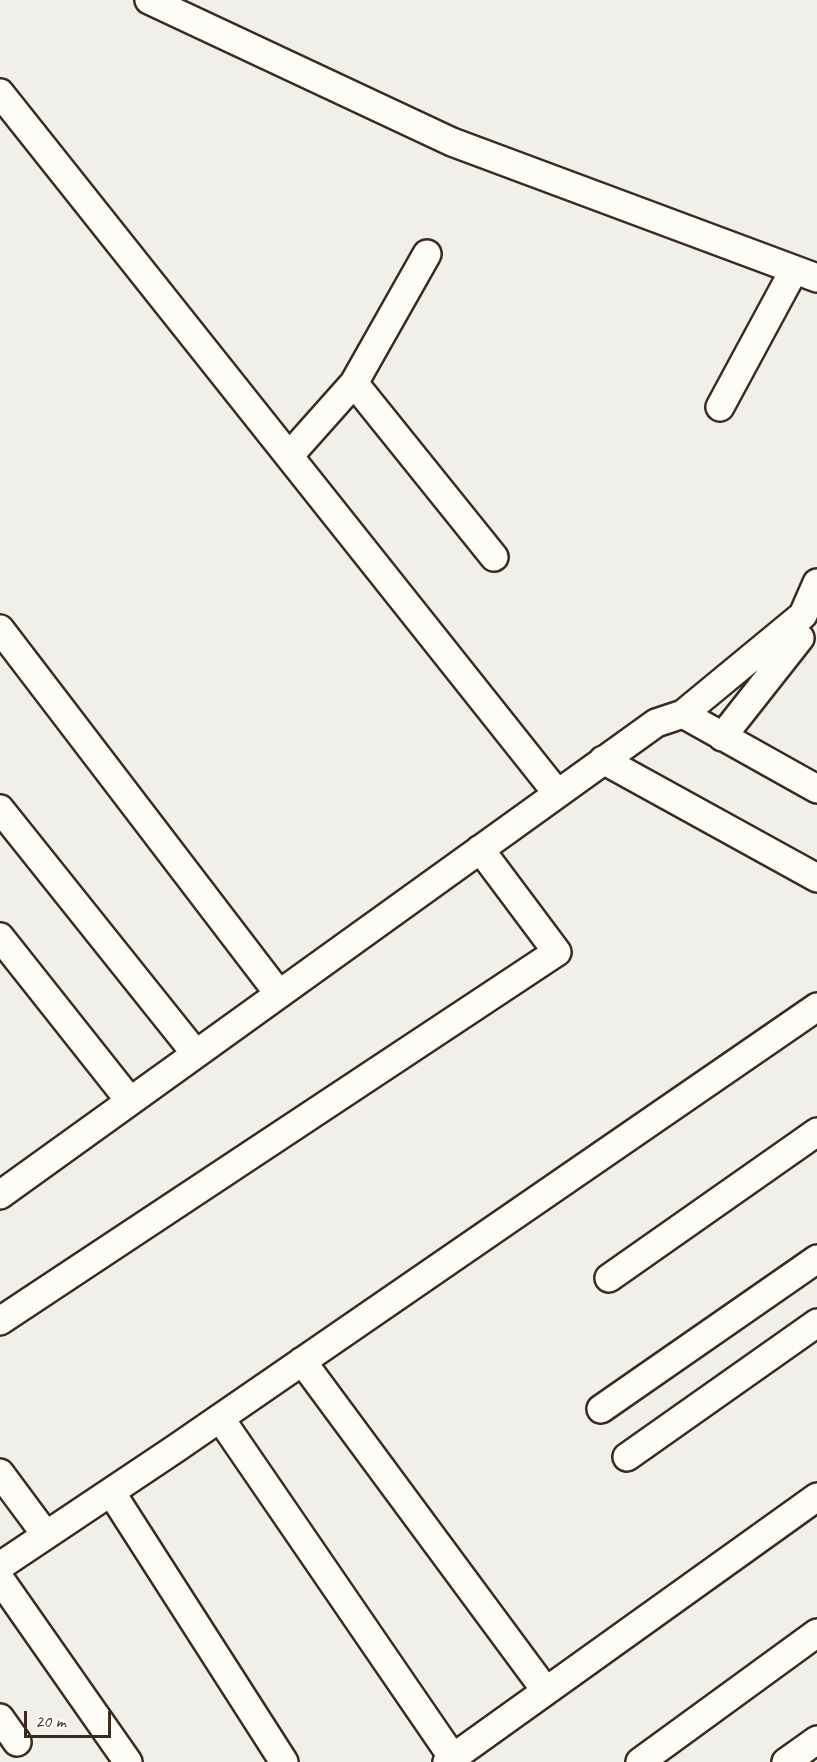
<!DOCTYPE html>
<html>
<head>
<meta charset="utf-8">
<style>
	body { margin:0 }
	#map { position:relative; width:817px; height:1762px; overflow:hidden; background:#f1efea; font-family:Caveat,sans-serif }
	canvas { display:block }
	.scale { position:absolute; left:24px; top:1711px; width:87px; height:27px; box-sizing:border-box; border:3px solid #3b2a1e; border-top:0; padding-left:8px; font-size:18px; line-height:21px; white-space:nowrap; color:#3b2a1e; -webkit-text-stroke:4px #fdfcf7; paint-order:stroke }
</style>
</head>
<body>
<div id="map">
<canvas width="817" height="1762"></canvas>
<div class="scale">20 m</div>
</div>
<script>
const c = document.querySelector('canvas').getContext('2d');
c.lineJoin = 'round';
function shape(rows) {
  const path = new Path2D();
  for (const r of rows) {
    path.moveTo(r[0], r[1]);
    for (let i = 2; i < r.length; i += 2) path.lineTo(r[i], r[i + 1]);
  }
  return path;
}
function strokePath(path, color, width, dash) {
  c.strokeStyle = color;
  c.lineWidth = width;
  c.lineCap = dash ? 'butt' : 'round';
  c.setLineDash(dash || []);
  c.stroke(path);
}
const street = shape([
	[149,0,452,142,817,278],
	[0,93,557,793],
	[354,383,494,557],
	[720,407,794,270],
	[289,456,354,383,427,254],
	[0,629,279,994],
	[683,714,803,615,817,583],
	[722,737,800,638],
	[603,760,817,878],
	[0,809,196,1054],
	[0,937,130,1101],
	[0,1195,656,723,683,714,817,789],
	[609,1278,817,1132],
	[0,1321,557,952,480,849],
	[302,1361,546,1691],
	[601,1409,817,1259],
	[220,1418,453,1758],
	[627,1457,817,1323],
	[0,1473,46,1535],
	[111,1492,284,1762],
	[0,1566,175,1449,817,1007],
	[0,1579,128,1762],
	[0,1718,17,1742],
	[447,1762,817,1497],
	[640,1762,817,1633],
	[786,1762,817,1740]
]);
strokePath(street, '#3b2a1e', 32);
strokePath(street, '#fdfcf7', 27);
</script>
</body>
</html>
